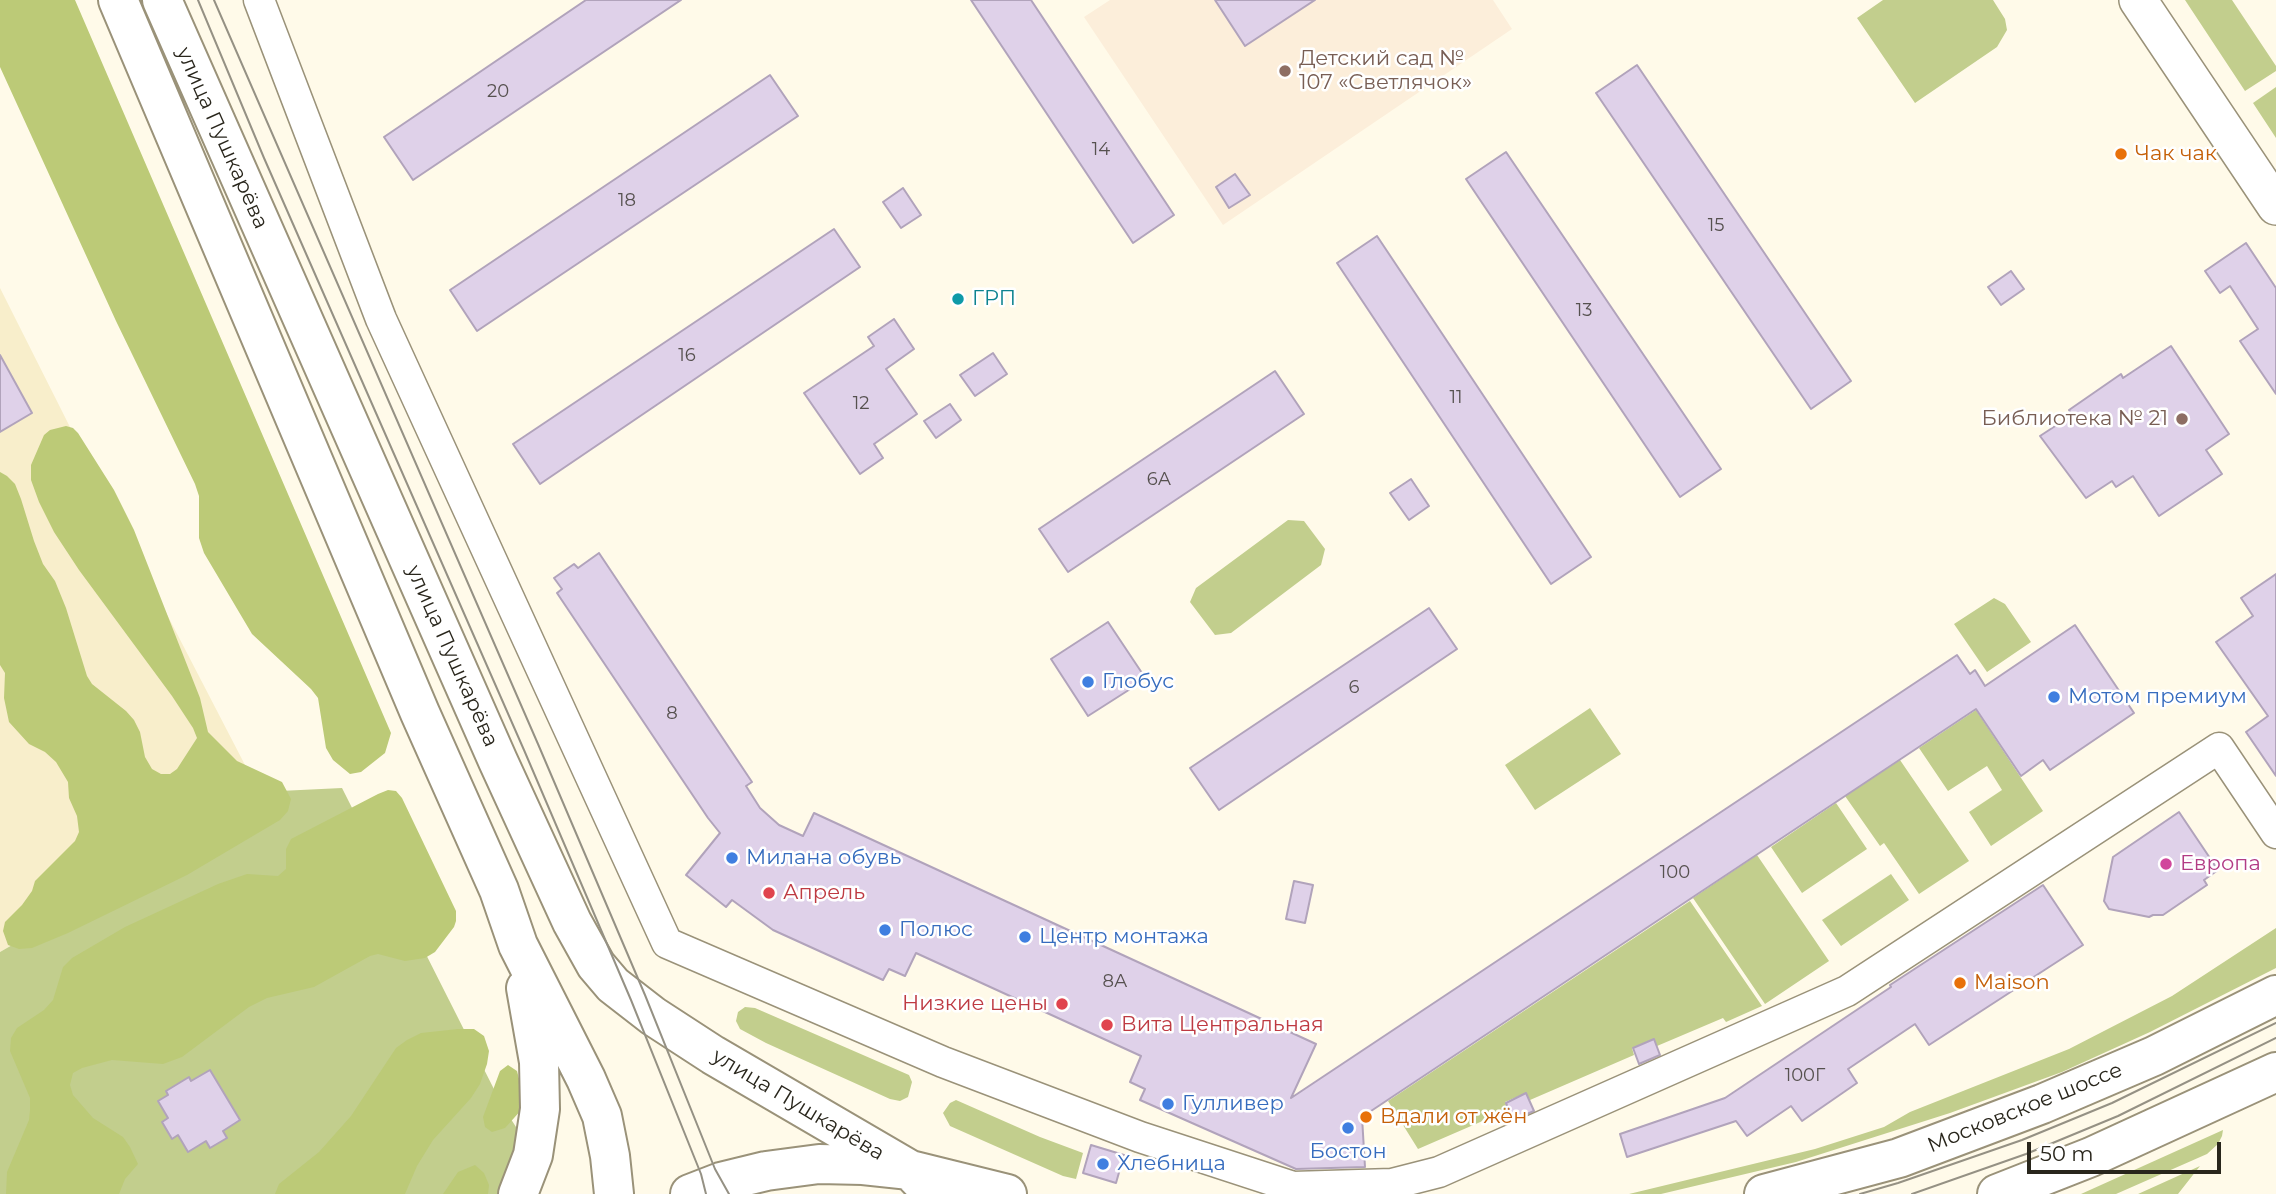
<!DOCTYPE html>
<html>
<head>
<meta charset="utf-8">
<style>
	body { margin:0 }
	#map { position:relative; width:2276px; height:1194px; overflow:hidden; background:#fffae9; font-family:Montserrat,sans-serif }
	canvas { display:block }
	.scale { position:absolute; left:2027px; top:1142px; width:194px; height:32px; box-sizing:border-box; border:4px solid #29261c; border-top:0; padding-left:9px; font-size:21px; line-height:24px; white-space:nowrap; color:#29261c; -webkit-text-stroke:5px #fff; paint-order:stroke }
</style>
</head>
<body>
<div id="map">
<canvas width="2276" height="1194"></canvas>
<div class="scale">50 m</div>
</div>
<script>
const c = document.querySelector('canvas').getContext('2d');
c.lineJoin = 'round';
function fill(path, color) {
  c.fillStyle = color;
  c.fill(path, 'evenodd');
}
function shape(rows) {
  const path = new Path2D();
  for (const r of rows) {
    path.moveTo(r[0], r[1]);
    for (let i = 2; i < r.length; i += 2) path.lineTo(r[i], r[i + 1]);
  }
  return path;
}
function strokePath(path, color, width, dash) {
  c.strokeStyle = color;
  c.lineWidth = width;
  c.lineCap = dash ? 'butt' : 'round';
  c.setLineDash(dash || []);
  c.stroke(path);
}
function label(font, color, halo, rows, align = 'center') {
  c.font = font + ' Montserrat,sans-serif';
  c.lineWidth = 5;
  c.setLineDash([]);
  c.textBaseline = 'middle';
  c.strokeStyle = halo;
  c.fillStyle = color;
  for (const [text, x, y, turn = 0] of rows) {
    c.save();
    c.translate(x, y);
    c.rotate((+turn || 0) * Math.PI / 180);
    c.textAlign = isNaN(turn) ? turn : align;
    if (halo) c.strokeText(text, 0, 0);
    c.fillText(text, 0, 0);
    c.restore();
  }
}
fill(shape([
	[0,288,73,433,259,792,136,874,0,952]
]), '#f8eecb');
fill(shape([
	[1110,0,1493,0,1512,29,1223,225,1084,17]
]), '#fceeda');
fill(shape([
	[1883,0,1993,0,2005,19,2007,30,1997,47,1915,103,1857,18],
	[2185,0,2232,0,2276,66,2276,71,2245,91],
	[2276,87,2276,138,2253,103],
	[1288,520,1304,521,1325,549,1321,565,1231,633,1215,635,1190,602,1196,588],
	[1994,598,2005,604,2031,642,1987,672,1954,624],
	[1590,708,1621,754,1535,810,1505,765],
	[1976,710,2043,811,1991,846,1969,812,2002,790,1987,766,1948,791,1919,748],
	[1900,760,1969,861,1919,894,1884,843,1880,846,1845,796],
	[342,788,502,1105,523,1138,503,1194,0,1194,0,952,136,874,259,792],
	[1836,803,1867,849,1802,893,1771,847],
	[1757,855,1829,961,1765,1004,1693,898],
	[1891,874,1909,900,1841,946,1822,920],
	[1690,901,1762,1006,1726,1022,1723,1018,1657,1046,1653,1039,1632,1048,1634,1055,1530,1100,1526,1093,1505,1102,1508,1110,1418,1149,1388,1101],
	[2276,928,2276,968,2150,1032,2062,1072,1950,1113,1796,1162,1661,1194,1629,1194,1815,1149,1884,1127,1910,1112,2069,1049,2172,996],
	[745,1007,755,1008,909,1075,912,1082,908,1097,900,1101,890,1099,766,1043,740,1029,736,1021,738,1012],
	[956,1100,1040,1137,1083,1153,1076,1179,1063,1176,950,1126,943,1113,950,1103],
	[2223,1130,2222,1136,2218,1144,2207,1154,2116,1194,2081,1194],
	[2200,1166,2178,1194,2138,1194]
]), '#c2ce8d');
fill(shape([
	[0,0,75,0,391,733,385,753,361,772,350,774,333,760,326,748,318,698,311,689,252,634,204,553,199,538,199,496,195,484,116,321,0,67],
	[66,426,73,428,78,433,114,490,134,530,200,698,208,732,237,761,282,782,291,799,288,811,280,820,187,875,68,933,32,948,19,949,8,945,3,931,5,922,22,905,32,891,35,881,75,841,79,832,77,816,69,798,68,782,56,762,45,752,29,744,9,722,4,698,5,673,0,665,0,472,7,476,15,484,21,499,34,541,43,564,55,581,66,608,87,676,92,684,126,711,134,720,140,732,145,757,152,769,161,774,170,774,177,769,197,738,193,728,172,696,79,570,54,532,39,502,31,480,31,465,44,435,50,430],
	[388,790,396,791,402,798,456,911,456,921,454,927,435,952,425,958,405,961,378,954,370,956,314,987,267,998,249,1007,182,1057,163,1064,112,1060,82,1068,73,1073,70,1085,73,1095,93,1118,123,1137,130,1147,138,1164,125,1179,119,1194,6,1194,7,1172,29,1120,30,1110,30,1098,10,1051,11,1038,17,1028,44,1010,53,1000,63,967,72,958,125,927,218,884,247,874,278,876,286,869,286,849,291,839,378,794],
	[458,1029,474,1029,484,1036,489,1051,487,1064,480,1084,471,1098,433,1140,417,1166,405,1194,275,1194,279,1184,319,1152,351,1116,396,1048,407,1040,421,1033],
	[508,1065,517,1071,524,1098,523,1108,505,1128,492,1132,485,1127,483,1117,500,1071],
	[475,1165,484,1173,489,1185,488,1194,443,1194,458,1172]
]), '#bcca77');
const building = shape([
	[586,0,681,0,413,180,384,137,586,0],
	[971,0,1031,0,1174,215,1133,243,971,0],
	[1215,0,1315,0,1245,46,1215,0],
	[1637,65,1851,381,1811,409,1596,93,1637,65],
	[770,75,798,116,477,331,450,290,770,75],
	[1506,152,1721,469,1680,497,1466,179,1506,152],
	[1235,174,1250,195,1229,208,1216,187,1235,174],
	[903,188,921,215,901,228,883,202,903,188],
	[834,229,860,267,540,484,513,444,834,229],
	[1377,236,1591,557,1551,584,1337,263,1377,236],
	[2246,243,2276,288,2276,394,2240,341,2258,329,2230,286,2220,293,2205,271,2246,243],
	[2011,271,2024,289,2001,305,1988,287,2011,271],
	[894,319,914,349,886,369,917,414,874,444,883,458,860,474,804,393,874,346,868,337,894,319],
	[2171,346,2229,434,2206,450,2222,474,2159,516,2133,476,2116,487,2112,481,2086,498,2040,436,2072,415,2069,410,2121,374,2123,378,2171,346],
	[993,353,1007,374,975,396,960,375,993,353],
	[0,355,32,413,0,432,0,355],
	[1275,371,1304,414,1068,572,1039,529,1275,371],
	[950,404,961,420,936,438,924,421,950,404],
	[1411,479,1429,506,1409,520,1390,493,1411,479],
	[599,553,752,782,746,786,760,808,779,825,803,836,814,813,1316,1044,1291,1098,1957,655,1970,674,1975,670,1985,686,2075,625,2134,713,2050,770,2043,760,2021,776,1976,709,1362,1117,1365,1167,1296,1169,1140,1100,1145,1089,1130,1082,1141,1056,916,953,905,976,889,969,883,980,773,930,732,900,726,907,686,875,720,833,708,818,557,593,562,589,554,578,574,564,578,568,599,553],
	[2276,574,2276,776,2246,732,2268,716,2216,642,2253,616,2241,598,2276,574],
	[1429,608,1457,649,1219,810,1190,768,1429,608],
	[1108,622,1146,679,1088,716,1051,659,1108,622],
	[2179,812,2218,870,2204,880,2207,885,2163,915,2153,915,2149,917,2109,909,2104,901,2113,857,2179,812],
	[1294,881,1313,885,1305,923,1286,919,1294,881],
	[2043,885,2083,945,1929,1045,1915,1024,1848,1069,1857,1083,1802,1121,1791,1106,1747,1136,1736,1121,1627,1157,1620,1134,1725,1098,1891,987,1890,985,2043,885],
	[1654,1039,1660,1055,1639,1064,1633,1048,1654,1039],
	[210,1070,240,1120,223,1131,227,1138,210,1148,206,1141,188,1152,178,1135,172,1139,162,1122,168,1118,158,1101,168,1095,166,1091,189,1077,191,1081,210,1070],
	[1526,1093,1534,1111,1513,1120,1506,1103,1526,1093],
	[1091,1145,1124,1155,1116,1183,1083,1173,1091,1145]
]);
fill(building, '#dfd1e9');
strokePath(building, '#b1a3bb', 2);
const minor = shape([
	[259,0,381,319,667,943,943,1062,1140,1137,1293,1187,1392,1184,1439,1172,1847,991,2219,748,2276,833]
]);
const tertiary = shape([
	[2138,0,2276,206]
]);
const primary = shape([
	[118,0,420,713,499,890,518,945,586,1079,602,1116,610,1156,614,1194],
	[162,0,498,761,572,922,596,965,613,985,653,1016,713,1055,910,1170,933,1194],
	[518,1194,533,1155,540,1109,539,1062,526,988],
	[690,1194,721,1182,766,1171,819,1164,863,1165,910,1170,1007,1194],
	[1764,1194,1899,1158,2042,1104,2154,1056,2276,995],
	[1997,1194,2091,1157,2276,1072]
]);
strokePath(minor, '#9a9279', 33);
strokePath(tertiary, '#9a9279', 40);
strokePath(primary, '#9a9279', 42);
strokePath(minor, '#fff', 30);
strokePath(tertiary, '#fff', 37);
strokePath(primary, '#fff', 38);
strokePath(shape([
	[198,0,264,158,524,750,631,1000,701,1174,706,1194],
	[214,0,538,744,645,995,715,1169,729,1194],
	[1860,1194,1898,1183,2022,1140,2112,1103,2276,1023],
	[1912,1194,2026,1154,2118,1116,2276,1038]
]), '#959184', 2);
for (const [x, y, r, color] of [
	[1285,71,7,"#8d6e63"],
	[2121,154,7,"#e8710a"],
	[958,299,7,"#0f9aa8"],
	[2182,419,7,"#8d6e63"],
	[1088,682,7,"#3f7fe0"],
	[2054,697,7,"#3f7fe0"],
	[732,858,7,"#3f7fe0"],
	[2166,864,7,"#d1479c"],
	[769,893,7,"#e0444e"],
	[885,930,7,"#3f7fe0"],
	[1025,937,7,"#3f7fe0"],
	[1960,983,7,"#e8710a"],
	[1062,1004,7,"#e0444e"],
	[1107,1025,7,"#e0444e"],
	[1168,1104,7,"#3f7fe0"],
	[1366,1117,7,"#e8710a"],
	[1348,1128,7,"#3f7fe0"],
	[1103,1164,7,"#3f7fe0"]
]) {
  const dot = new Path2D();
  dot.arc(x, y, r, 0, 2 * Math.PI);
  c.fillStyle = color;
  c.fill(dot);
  strokePath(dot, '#fff', 2.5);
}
label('18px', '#56514f', null, [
	["20",498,92],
	["14",1101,150],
	["18",627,201],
	["15",1716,226],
	["13",1584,311],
	["16",687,356],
	["11",1456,398],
	["12",861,404],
	["6А",1159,480],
	["6",1354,688],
	["8",672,714],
	["100",1675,873],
	["8А",1115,982],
	["100Г",1805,1076]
]);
label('21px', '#785e54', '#fff', [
	["Детский сад №",1299,59],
	["107 «Светлячок»",1299,83],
	["Библиотека № 21",2168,419,"right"]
], 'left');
label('21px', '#29261c', '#fff', [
	["улица Пушкарёва",222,138,66],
	["улица Пушкарёва",452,656,66],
	["улица Пушкарёва",798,1105,31],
	["Московское шоссе",2025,1108,-22]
]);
label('21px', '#c56008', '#fff', [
	["Чак чак",2135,154],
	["Maison",1974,983],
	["Вдали от жён",1380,1117]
], 'left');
label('21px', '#0d838f', '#fff', [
	["ГРП",972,299]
], 'left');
label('21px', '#366cbe', '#fff', [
	["Глобус",1102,682],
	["Мотом премиум",2068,697],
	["Милана обувь",746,858],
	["Полюс",899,930],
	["Центр монтажа",1039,937],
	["Гулливер",1182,1104],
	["Бостон",1348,1152,"center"],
	["Хлебница",1117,1164]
], 'left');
label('21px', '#b23c85', '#fff', [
	["Европа",2180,864]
], 'left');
label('21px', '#be3a42', '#fff', [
	["Апрель",783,893],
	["Низкие цены",1048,1004,"right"],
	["Вита Центральная",1121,1025]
], 'left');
</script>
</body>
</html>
